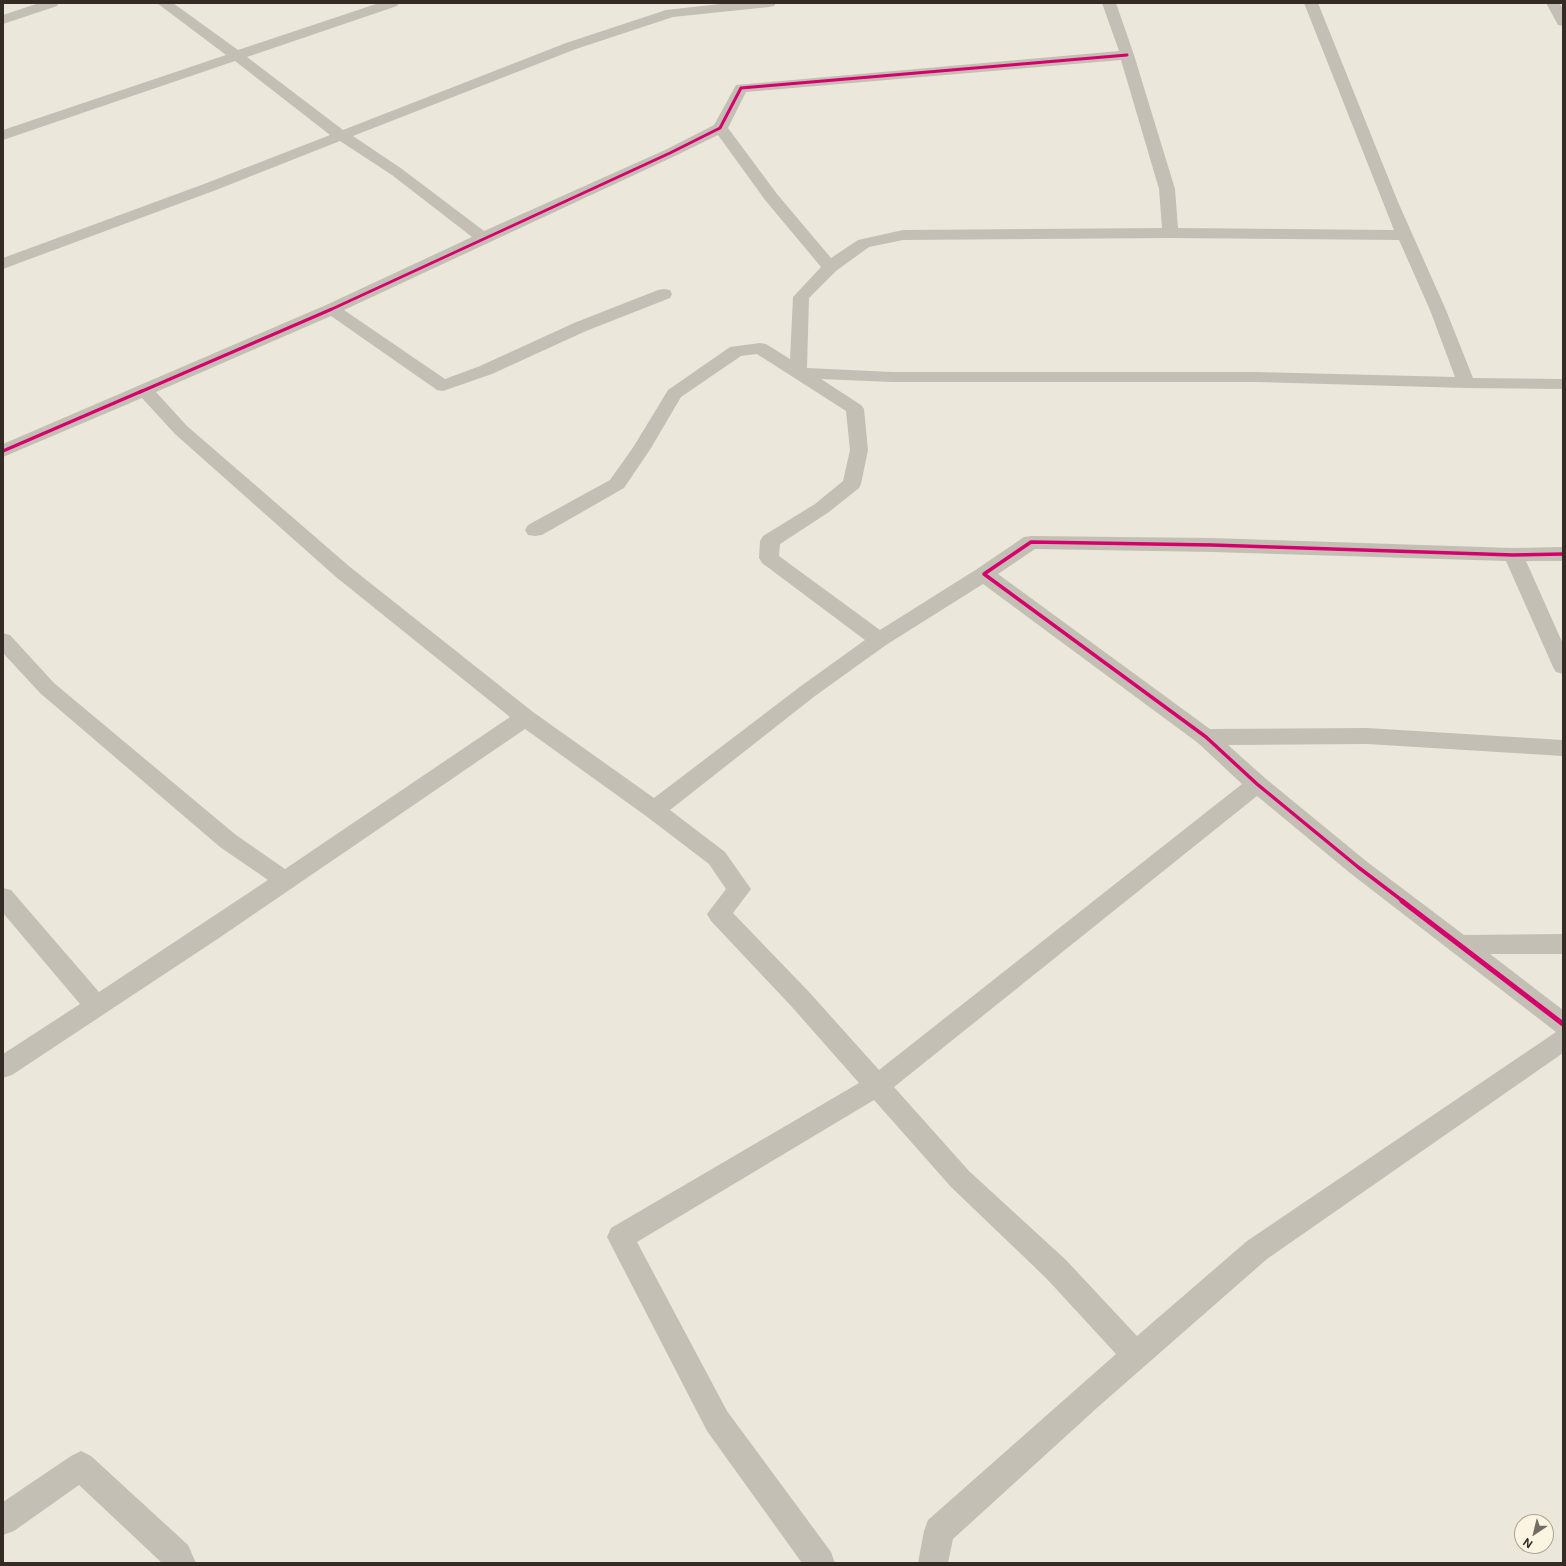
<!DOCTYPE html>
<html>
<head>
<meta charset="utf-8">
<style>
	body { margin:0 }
	#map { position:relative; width:1566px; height:1566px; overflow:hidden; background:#ece7db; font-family:Inter,sans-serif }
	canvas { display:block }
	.frame { position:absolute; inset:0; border:4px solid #342c24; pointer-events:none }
	.north { position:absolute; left:1514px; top:1514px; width:40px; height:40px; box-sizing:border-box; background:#faf4e1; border:1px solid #aba495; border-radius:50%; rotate:215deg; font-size:11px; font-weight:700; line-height:16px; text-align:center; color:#342c24 }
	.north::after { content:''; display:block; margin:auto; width:14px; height:18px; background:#746d64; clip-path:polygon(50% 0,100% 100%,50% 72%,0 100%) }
</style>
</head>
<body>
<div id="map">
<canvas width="1566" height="1566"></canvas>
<div class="frame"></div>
<div class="north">N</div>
</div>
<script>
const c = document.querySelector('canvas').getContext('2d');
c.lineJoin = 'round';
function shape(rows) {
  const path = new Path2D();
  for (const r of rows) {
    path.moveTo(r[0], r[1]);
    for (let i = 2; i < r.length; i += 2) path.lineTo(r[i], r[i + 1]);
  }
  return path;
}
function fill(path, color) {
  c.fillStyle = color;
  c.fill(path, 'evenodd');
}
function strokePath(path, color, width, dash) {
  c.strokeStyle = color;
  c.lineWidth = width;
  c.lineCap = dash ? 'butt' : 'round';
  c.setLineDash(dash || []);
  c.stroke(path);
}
fill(shape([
	[39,3,59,3,57,6,3,24,3,15,39,3],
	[157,3,173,3,238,50,379,3,399,3,397,6,247,57,343,130,566,43,666,10,729,3,776,3,774,6,769,7,673,17,576,49,353,136,402,169,484,231,665,150,714,125,736,85,1119,51,1102,3,1116,3,1134,55,1175,189,1178,228,1394,230,1304,3,1318,3,1398,202,1446,310,1473,378,1563,379,1563,389,1466,388,1256,382,892,382,821,379,861,405,864,409,868,450,861,484,859,488,829,512,780,544,779,556,880,630,977,569,1024,537,1031,536,1212,538,1513,548,1563,547,1563,561,1526,561,1563,644,1563,674,1556,672,1553,667,1506,561,1212,552,1035,549,998,574,1210,729,1367,728,1563,740,1563,756,1367,744,1228,745,1265,778,1366,861,1464,935,1563,934,1563,954,1490,954,1563,1010,1563,1053,1267,1259,1098,1407,953,1539,948,1563,918,1563,924,1531,928,1520,1116,1354,1046,1278,951,1187,874,1100,637,1242,727,1411,831,1552,835,1563,802,1563,707,1431,607,1237,611,1228,859,1083,792,1007,711,921,707,914,726,889,709,864,646,816,525,729,219,938,12,1075,3,1078,3,1054,80,1004,3,913,3,888,11,890,99,992,268,880,220,847,40,693,3,653,3,633,10,635,54,683,236,835,285,869,510,717,336,577,175,434,142,398,3,457,3,444,326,305,472,237,392,175,340,141,216,190,3,269,3,258,204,184,330,135,235,61,3,140,3,130,226,55,157,3],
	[1121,60,1159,189,1162,228,903,230,858,240,831,258,777,194,728,128,746,92,1121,60],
	[718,135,765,200,821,267,793,297,790,359,766,344,760,343,730,347,668,390,634,446,610,480,528,525,525,530,528,535,535,536,542,535,624,488,651,448,681,397,741,356,757,354,846,411,850,450,843,481,815,504,763,536,760,541,759,558,762,563,865,640,801,686,654,798,533,712,350,567,187,426,156,392,331,316,437,390,443,391,492,374,586,331,670,298,672,294,670,290,664,289,658,290,574,323,480,366,445,379,344,310,675,156,718,135],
	[1170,238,1399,240,1430,310,1455,377,1256,372,892,372,807,368,809,298,836,271,869,247,903,240,1170,238],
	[983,584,1198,743,1242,784,879,1070,810,993,733,913,751,889,725,852,670,810,815,696,886,645,983,584],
	[1257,796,1350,873,1556,1032,1247,1241,1137,1336,1066,1260,969,1171,894,1087,1257,796],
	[81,1451,91,1456,188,1545,196,1563,162,1563,79,1485,14,1531,3,1535,3,1502,71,1456,81,1451]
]), '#c4bfb5');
fill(shape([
	[1546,3,1560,3,1563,9,1563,26,1558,25,1546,3]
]), '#c4bfb5');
strokePath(shape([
	[140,392,332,309,670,153,720,128,741,88,1127,55]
]), '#d6006c', 3);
strokePath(shape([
	[3,451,142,391],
	[1404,902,1358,867,1257,784,1206,737,984,574,1031,542,1212,545,1513,555,1563,554]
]), '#d6006c', 3.5);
strokePath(shape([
	[1402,901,1563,1024]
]), '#d6006c', 5);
</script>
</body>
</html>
